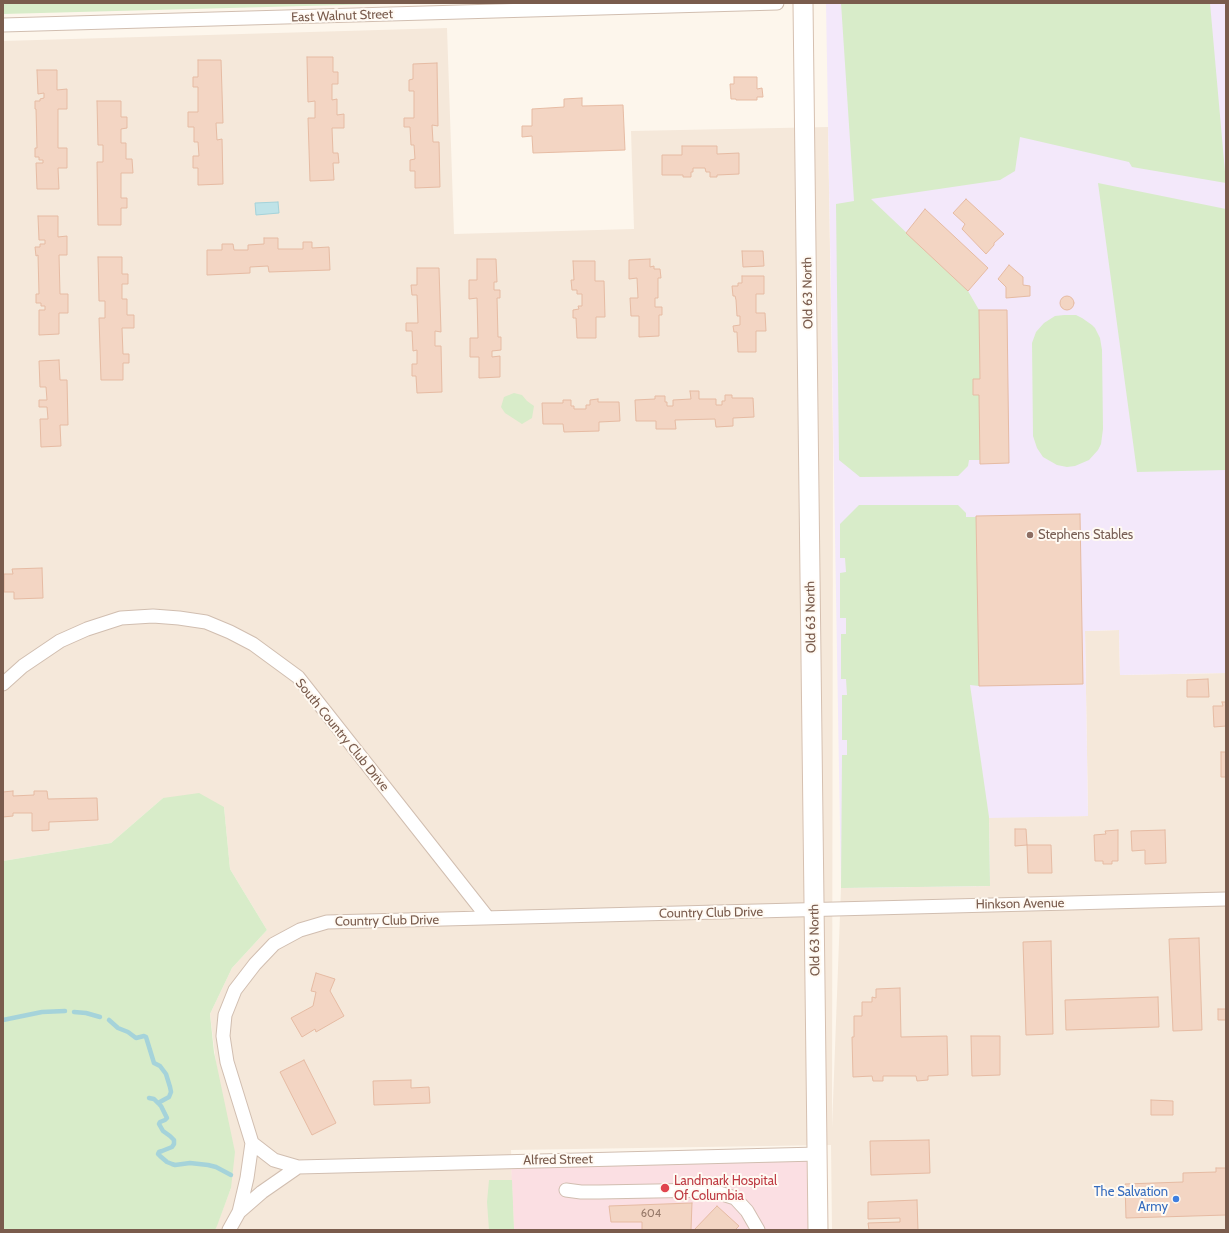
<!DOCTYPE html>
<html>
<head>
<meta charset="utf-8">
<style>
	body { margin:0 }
	#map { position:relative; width:1229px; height:1233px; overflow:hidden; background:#fdf6ec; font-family:Cabin,sans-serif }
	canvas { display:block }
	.frame { position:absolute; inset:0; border:4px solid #7a5c4d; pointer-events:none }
</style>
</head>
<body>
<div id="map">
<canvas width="1229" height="1233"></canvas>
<div class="frame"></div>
</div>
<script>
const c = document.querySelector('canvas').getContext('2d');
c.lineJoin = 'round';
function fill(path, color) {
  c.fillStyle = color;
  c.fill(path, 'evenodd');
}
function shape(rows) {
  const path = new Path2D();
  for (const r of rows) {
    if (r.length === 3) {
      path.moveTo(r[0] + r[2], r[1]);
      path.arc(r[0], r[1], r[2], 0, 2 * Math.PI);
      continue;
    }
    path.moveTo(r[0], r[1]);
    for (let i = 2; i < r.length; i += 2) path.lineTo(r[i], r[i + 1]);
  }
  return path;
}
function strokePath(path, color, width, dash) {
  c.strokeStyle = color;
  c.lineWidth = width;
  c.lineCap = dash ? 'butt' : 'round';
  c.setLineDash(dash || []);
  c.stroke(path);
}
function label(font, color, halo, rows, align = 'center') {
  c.font = font + ' Cabin,sans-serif';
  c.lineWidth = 4;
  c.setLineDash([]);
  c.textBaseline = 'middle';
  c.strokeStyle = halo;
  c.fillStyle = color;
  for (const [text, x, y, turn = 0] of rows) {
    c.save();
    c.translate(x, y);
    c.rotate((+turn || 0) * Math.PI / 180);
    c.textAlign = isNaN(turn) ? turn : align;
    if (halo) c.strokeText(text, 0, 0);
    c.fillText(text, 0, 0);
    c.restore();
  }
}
fill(shape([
	[447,28,454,234,634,229,631,131,828,127,833,441,832,1128,841,888,990,886,989,817,1088,816,1085,631,1119,630,1120,675,1226,673,1226,1230,832,1230,831,1145,511,1150,514,1230,215,1230,231,1188,210,1014,232,968,267,930,230,869,224,807,163,798,111,843,3,861,3,41]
]), '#f5e8da');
fill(shape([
	[826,3,1226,3,1226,673,1120,675,1119,630,1085,631,1088,816,989,818,990,886,841,888]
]), '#f3e8fa');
fill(shape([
	[818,1154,818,1230,514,1230,511,1162]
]), '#fbdfe3');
fill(shape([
	[3,3,418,3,3,14],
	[841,3,1210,3,1226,183,1132,167,1129,162,1020,137,1015,171,1000,180,871,199,968,291,979,310,980,379,973,379,973,395,979,395,980,460,969,460,968,466,958,476,860,477,839,460,836,204,854,201],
	[1098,183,1226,209,1226,470,1137,472],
	[1064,315,1076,315,1082,318,1092,325,1095,328,1100,338,1102,350,1103,429,1101,444,1098,450,1089,460,1075,466,1067,467,1057,465,1043,457,1037,448,1033,436,1032,343,1036,332,1044,323,1055,316],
	[514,393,522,395,527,401,534,406,532,418,522,424,505,413,501,407,504,397],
	[859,505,958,505,966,513,966,517,976,517,979,686,970,685,989,817,990,886,841,888,842,755,847,755,847,740,842,740,842,695,847,695,846,679,841,679,841,634,846,634,846,618,840,618,840,573,846,572,845,558,840,558,840,524],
	[199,793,224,807,230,869,267,930,232,968,210,1014,214,1052,235,1152,231,1188,217,1226,215,1230,3,1230,3,861,111,843,163,798],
	[489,1180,512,1180,514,1230,489,1230,487,1202]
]), '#d8ecc9');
const water = shape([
	[278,202,279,213,256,215,255,203,278,202]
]);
fill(water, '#bfe3e8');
strokePath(water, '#a5d3da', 1);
strokePath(shape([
	[74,1012,86,1013,100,1017],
	[3,1020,42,1012,65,1011],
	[109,1020,118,1028,128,1032,136,1038,144,1036,146,1037,154,1063,160,1066,166,1074,170,1087,171,1092,169,1097,158,1103],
	[149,1098,154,1099,161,1106,167,1118,165,1120,160,1122,159,1124,163,1131,170,1136,174,1140,174,1144,172,1147,162,1151,159,1152,158,1154,160,1156,167,1162,172,1164,175,1165,190,1163,208,1165,216,1167,231,1175]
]), '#a5d3da', 4.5);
const building = shape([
	[307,57,333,57,333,72,338,72,338,84,332,84,332,100,337,99,337,115,344,114,344,128,332,128,333,153,338,153,339,163,333,163,334,180,310,181,308,118,315,118,315,101,308,102,307,57],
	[198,60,221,60,223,123,216,123,217,140,222,139,223,184,198,185,198,168,193,168,193,156,199,156,198,142,194,142,194,127,188,127,188,112,198,112,198,87,193,87,193,77,198,77,198,60],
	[437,63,438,126,432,125,433,142,439,142,440,187,415,188,415,171,410,171,410,160,415,159,414,145,411,145,410,127,404,127,404,118,414,118,414,91,409,91,409,80,413,79,413,64,437,63],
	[37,70,57,70,57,90,67,89,67,109,58,109,58,148,67,148,67,168,58,168,59,189,37,189,36,163,43,163,43,160,39,160,39,157,35,157,35,148,37,148,36,109,35,109,35,101,40,101,40,99,44,98,44,93,38,94,37,70],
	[734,77,757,77,757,89,762,88,763,97,757,97,757,100,736,100,736,99,731,99,730,84,734,84,734,77],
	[582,98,582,106,623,105,625,150,533,153,532,136,522,137,522,126,532,126,532,109,564,107,564,99,582,98],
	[97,101,121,101,121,117,127,117,127,128,121,129,121,143,126,143,126,159,132,159,133,173,121,173,121,198,127,198,127,208,121,208,121,225,98,225,97,162,103,162,103,145,98,145,97,101],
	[682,146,717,146,717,154,739,153,739,174,717,175,717,177,710,177,710,172,706,172,705,168,693,168,693,172,691,172,691,177,683,177,683,175,662,175,662,155,682,155,682,146],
	[966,199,1004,234,994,243,994,245,986,254,962,229,965,224,953,213,966,199],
	[925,209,988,268,968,291,906,233,925,209],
	[38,216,58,216,58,237,67,236,67,255,59,255,60,294,68,294,68,313,59,313,59,334,39,335,39,310,45,310,45,306,41,306,41,303,36,303,36,294,39,294,38,255,36,256,35,247,40,247,40,244,45,244,45,240,39,240,38,216],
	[264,238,278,238,278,249,303,249,303,242,312,242,312,248,329,247,330,270,269,272,268,266,250,267,250,273,207,275,207,250,222,250,222,244,233,244,234,250,248,250,248,245,264,244,264,238],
	[742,251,763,251,764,266,743,267,742,251],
	[98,257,122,257,122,274,128,274,128,284,122,284,122,299,127,299,127,315,134,315,134,328,122,328,123,354,129,354,129,363,123,363,123,380,101,380,99,318,105,318,105,301,99,301,98,257],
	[477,259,496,259,497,282,494,282,494,290,500,290,500,298,497,298,498,337,501,337,501,350,492,351,492,357,500,356,500,377,479,378,479,357,470,357,470,338,478,338,477,298,469,299,469,280,477,280,477,259],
	[650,259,650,267,654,266,654,269,660,269,661,278,658,278,658,298,655,298,655,307,662,307,662,315,659,315,659,336,639,337,639,316,631,316,630,298,638,298,637,278,629,279,629,260,650,259],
	[573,261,595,261,595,281,604,281,605,317,596,317,596,338,577,338,576,318,573,318,573,310,579,309,578,306,582,306,582,294,577,294,577,290,572,290,571,280,574,280,573,261],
	[1009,265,1023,277,1023,285,1030,286,1030,296,1006,298,1006,287,998,279,1009,265],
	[417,268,439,268,441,332,435,331,435,346,441,346,442,392,417,393,416,376,412,376,412,364,417,364,417,350,413,351,412,331,406,331,406,323,418,323,417,295,412,295,411,285,417,285,417,268],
	[742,276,764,276,764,294,756,294,756,313,765,313,766,331,756,331,756,352,738,352,737,332,734,332,733,326,740,325,740,316,737,316,736,300,735,296,733,296,732,286,738,286,738,283,742,283,742,276],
	[1067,303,7],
	[979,310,1007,310,1009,463,980,464,979,395,973,395,973,379,980,379,979,310],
	[59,360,60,380,67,380,68,425,60,425,61,446,41,447,40,419,48,419,47,407,39,407,39,400,47,400,46,387,40,387,39,361,59,360],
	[690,391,699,391,699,399,716,399,716,405,722,405,722,401,725,401,725,395,732,395,732,398,753,398,754,417,733,418,733,426,716,427,715,419,675,420,676,429,656,429,656,421,636,421,635,400,655,399,655,396,665,396,665,402,667,402,667,406,673,406,673,400,691,399,690,391],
	[598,399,598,402,619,402,620,421,599,422,599,431,564,432,563,424,543,424,542,403,563,403,563,400,571,400,571,406,574,406,574,409,586,409,586,405,590,405,590,400,598,399],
	[1080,514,1083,684,979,686,976,516,1080,514],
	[42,568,43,598,14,599,14,592,4,592,4,574,13,574,12,569,42,568],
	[1208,679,1209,697,1187,697,1187,680,1208,679],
	[1222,702,1226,702,1226,726,1214,727,1213,706,1223,706,1222,702],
	[1221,752,1226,752,1226,777,1221,777,1221,752],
	[13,791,13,796,34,795,34,791,47,791,48,799,97,798,98,820,49,822,49,830,32,831,32,813,13,813,13,816,3,817,3,792,13,791],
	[1015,829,1026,829,1027,845,1015,846,1015,829],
	[1118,830,1118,861,1112,861,1112,864,1103,864,1103,861,1095,861,1094,835,1106,834,1105,831,1118,830],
	[1165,830,1166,863,1145,864,1145,850,1132,851,1131,831,1165,830],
	[1027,845,1051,845,1052,873,1028,873,1027,845],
	[1199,938,1202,1030,1173,1031,1169,939,1199,938],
	[1051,941,1053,1034,1026,1035,1023,942,1051,941],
	[316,973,335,979,330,991,344,1016,316,1032,315,1029,302,1037,291,1018,313,1006,316,992,311,991,316,973],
	[900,988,901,1037,947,1036,948,1075,928,1076,928,1080,917,1081,916,1076,883,1076,883,1081,873,1081,872,1076,853,1077,852,1037,854,1037,854,1016,862,1016,862,1002,872,1002,872,997,876,998,876,989,900,988],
	[1158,997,1159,1027,1066,1030,1065,1000,1158,997],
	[1218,1009,1226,1009,1226,1020,1218,1020,1218,1009],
	[971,1036,1000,1036,1000,1075,972,1076,971,1036],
	[304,1060,336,1123,312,1135,280,1072,304,1060],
	[411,1080,411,1088,429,1087,430,1103,374,1105,373,1081,411,1080],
	[1151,1100,1173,1101,1173,1115,1151,1115,1151,1100],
	[929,1140,930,1173,871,1175,870,1141,929,1140],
	[1216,1168,1226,1168,1226,1215,1126,1218,1125,1184,1183,1182,1183,1173,1216,1172,1216,1168],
	[917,1200,918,1230,869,1230,868,1223,900,1222,900,1218,868,1219,868,1202,917,1200],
	[692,1203,691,1230,642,1230,642,1222,611,1222,609,1206,692,1203],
	[717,1206,739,1226,735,1230,694,1230,717,1206]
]);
fill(building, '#f3d5c3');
strokePath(building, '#e6bba3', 1);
const street = shape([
	[3,25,777,3],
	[3,684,23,666,60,641,87,629,121,618,153,616,179,618,206,622,230,632,253,644,298,677,488,918],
	[252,1143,274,1160,298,1167,818,1154],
	[566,1190,581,1192,599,1192,710,1190,735,1198,747,1211,758,1230],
	[239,1212,262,1192,298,1167],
	[229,1230,239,1212,247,1178,252,1143,227,1062,223,1036,225,1015,235,990,255,964,274,944,300,930,327,922,1226,899]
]);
const secondary = shape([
	[803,3,818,1230]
]);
strokePath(street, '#d1beb0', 15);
strokePath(secondary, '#d6c0b0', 21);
strokePath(street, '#fff', 13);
strokePath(secondary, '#fff', 19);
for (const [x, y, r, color] of [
	[1030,535,4,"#8d6e63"],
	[665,1188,5,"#e0444e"],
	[1176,1199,4,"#3f7fe0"]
]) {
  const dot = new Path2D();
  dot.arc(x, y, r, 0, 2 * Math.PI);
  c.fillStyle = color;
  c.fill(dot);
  strokePath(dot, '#fffaf3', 1.5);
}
label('11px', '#987a6a', null, [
	["604",651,1214]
]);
label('13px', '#7a5c4d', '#fffaf3', [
	["East Walnut Street",342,16,-2],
	["Old 63 North",808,293,-91],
	["Old 63 North",811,617,-91],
	["South Country Club Drive",342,735,51],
	["Hinkson Avenue",1020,904,-1],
	["Country Club Drive",711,913,-1],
	["Country Club Drive",387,921,-1],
	["Old 63 North",815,940,-91],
	["Alfred Street",558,1160,-1]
]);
label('13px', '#785e54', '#fffaf3', [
	["Stephens Stables",1038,535]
], 'left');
label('13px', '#be3a42', '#fffaf3', [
	["Landmark Hospital",674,1181],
	["Of Columbia",674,1196]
], 'left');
label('13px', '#366cbe', '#fffaf3', [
	["The Salvation",1168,1192],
	["Army",1168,1207]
], 'right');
</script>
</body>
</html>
